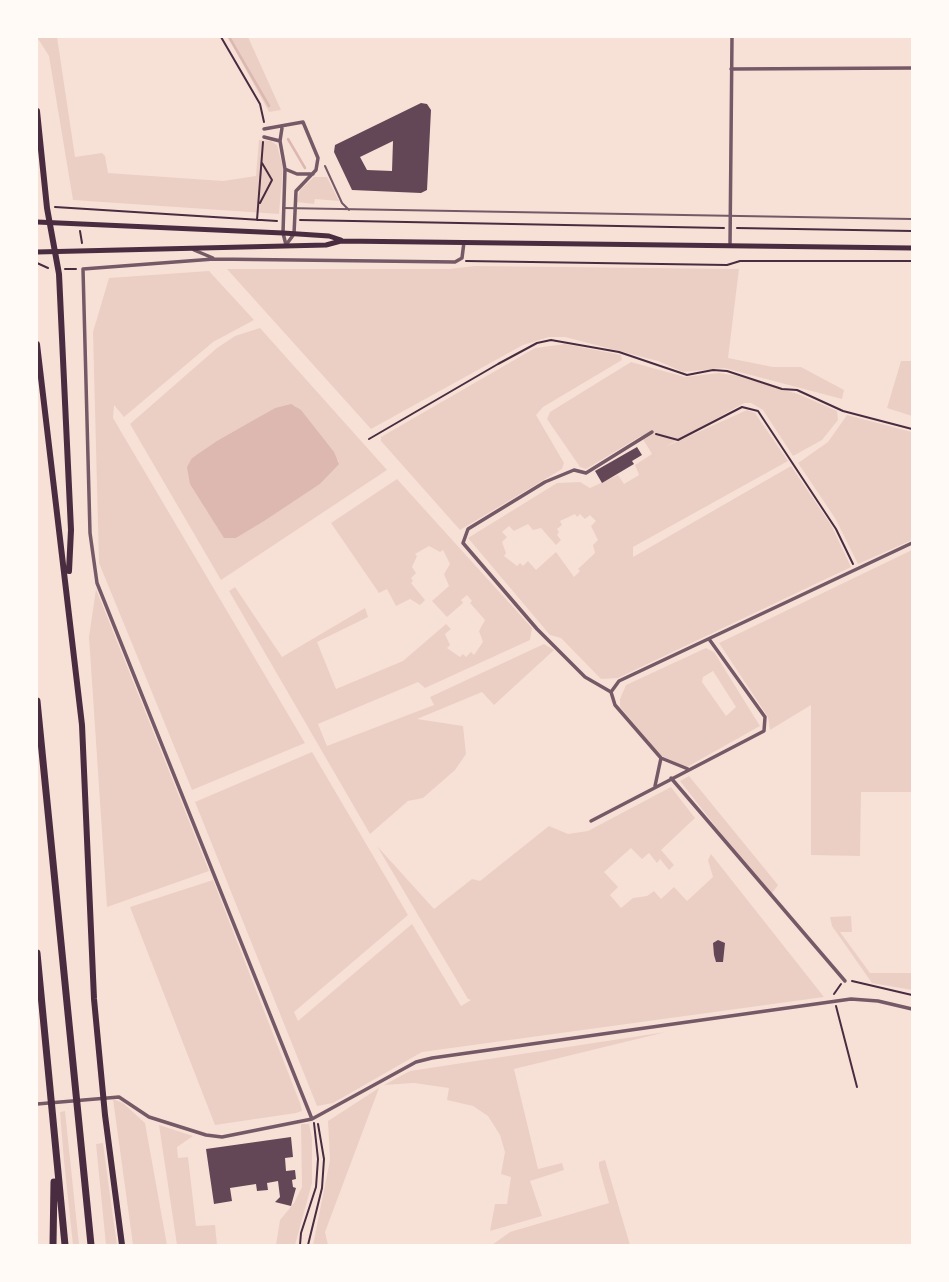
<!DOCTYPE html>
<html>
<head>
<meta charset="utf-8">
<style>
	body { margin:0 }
	#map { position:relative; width:949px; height:1282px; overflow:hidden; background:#f7e1d7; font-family:"Noto Sans",sans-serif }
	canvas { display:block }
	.frame { position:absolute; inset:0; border:38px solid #fffaf5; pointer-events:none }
</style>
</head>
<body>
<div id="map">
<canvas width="949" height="1282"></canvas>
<div class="frame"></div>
</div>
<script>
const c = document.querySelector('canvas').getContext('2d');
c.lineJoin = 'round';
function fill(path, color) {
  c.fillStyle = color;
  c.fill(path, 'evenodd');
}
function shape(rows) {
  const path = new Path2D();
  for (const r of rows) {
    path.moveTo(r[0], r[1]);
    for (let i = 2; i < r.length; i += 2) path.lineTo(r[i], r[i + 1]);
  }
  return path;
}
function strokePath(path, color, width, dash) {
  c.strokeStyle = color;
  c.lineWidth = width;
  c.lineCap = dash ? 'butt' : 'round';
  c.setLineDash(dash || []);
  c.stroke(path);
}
fill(shape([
	[37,37,57,37,75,157,102,153,105,156,108,173,223,181,256,176,259,140,271,141,277,145,283,168,279,214,73,200,49,56],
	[228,37,248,37,281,110,269,112],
	[314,177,327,177,339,201,315,199,314,204,297,202,300,190],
	[475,266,739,269,728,358,773,367,801,367,844,390,842,399,724,368,683,372,658,361,565,337,549,337,523,345,371,429,227,269,449,269],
	[209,271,254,320,213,342,124,417,114,405,113,418,305,743,192,790,99,563,93,332,109,278],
	[260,328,387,470,221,580,130,424,217,348,235,336],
	[295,406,339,462,320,484,236,538,192,458,275,408],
	[565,344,621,355,622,360,543,407,536,415,564,463,562,469,460,530,381,441,381,437,535,348],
	[901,361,912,361,912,416,887,408],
	[631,362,685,377,719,373,738,376,798,394,837,411,838,420,822,440,793,456,763,410,751,403,744,403,665,447,747,410,755,413,788,461,633,547,633,557,791,466,831,525,851,567,618,678,601,679,561,638,550,635,468,538,557,483,580,482,590,488,618,475,624,484,639,475,635,465,652,454,641,436,586,469,580,467,547,419,550,412],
	[575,514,577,517,580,514,585,519,590,515,596,521,591,526,598,540,593,545,595,553,578,569,580,571,574,577,556,552,536,570,528,561,523,566,520,563,517,566,504,556,506,553,502,542,507,537,502,532,509,526,514,531,528,524,533,530,541,528,556,545,561,540,557,535,559,532,557,529,562,525,560,521],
	[847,415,912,432,912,540,858,564,835,518,798,463,828,442],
	[397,479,532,628,530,640,425,688,418,682,318,724,327,746,434,705,430,697,544,644,554,650,494,705,482,692,417,719,463,726,466,754,455,770,423,798,408,801,370,834,229,591,235,587,282,657,365,608,368,617,317,642,336,689,403,661,446,624,451,629,445,634,450,645,447,648,460,657,463,654,466,657,471,652,474,655,483,642,479,631,485,620,470,603,472,601,467,595,461,600,463,603,447,617,432,601,449,586,444,574,450,564,443,550,440,552,429,546,415,554,417,556,412,567,416,573,411,578,413,581,411,583,425,600,420,605,410,599,396,606,387,589,379,593,331,523],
	[912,550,912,792,861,792,860,856,811,855,811,705,770,730,768,717,719,643],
	[96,589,209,871,107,907,89,637],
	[706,648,714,652,760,726,687,767,661,756,620,707,620,699,626,685],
	[713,671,736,707,726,716,702,682,703,677],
	[312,752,408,915,294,1012,298,1021,412,924,461,1006,471,1000,468,999,377,846,434,909,472,879,480,881,549,826,568,834,588,831,671,787,695,818,661,850,674,865,669,870,660,859,657,863,649,853,642,859,631,848,604,872,618,887,610,895,621,908,633,898,647,896,654,891,661,899,674,887,687,901,713,877,708,860,711,854,824,997,422,1052,333,1103,317,1106,195,802],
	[689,776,778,885,770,896,680,781],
	[213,880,300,1103,302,1111,296,1113,215,1125,130,907],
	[851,916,852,932,840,932,870,973,912,973,912,990,872,983,832,926,830,917],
	[666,1032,514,1069,538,1169,562,1163,564,1170,530,1181,542,1216,490,1231,495,1204,507,1204,511,1177,501,1174,505,1152,500,1135,488,1116,473,1106,447,1100,449,1088,414,1083,384,1085,410,1071],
	[379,1088,325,1232,328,1245,313,1245,330,1160,328,1121],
	[113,1099,123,1103,145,1123,167,1245,133,1245],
	[65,1111,74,1197,79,1245,73,1245,64,1161,60,1112],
	[301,1124,309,1124,312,1138,312,1183,295,1245,276,1245,280,1220,294,1203,302,1187],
	[159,1125,193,1136,177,1147,178,1158,188,1157,196,1226,215,1225,217,1245,177,1245],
	[103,1143,112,1210,117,1245,106,1245,96,1144],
	[605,1160,630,1245,492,1245,510,1232,609,1203,599,1167,599,1162]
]), '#ebcfc5');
fill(shape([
	[291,404,301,410,334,452,339,464,320,484,264,521,236,538,224,538,190,484,187,467,192,458,217,441,275,408]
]), '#dcb8b0');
strokePath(shape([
	[229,37,269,106],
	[288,139,305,168]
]), '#dcb8b0', 2.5);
fill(shape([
	[421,103,427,104,431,110,427,190,421,193,352,190,334,152,335,145],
	[393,141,392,171,367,170,360,157],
	[637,447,642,455,632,461,634,464,602,483,595,471],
	[718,940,725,943,723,962,716,962,714,955,713,943],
	[291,1137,293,1157,285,1158,286,1171,295,1170,296,1179,292,1180,293,1187,296,1188,291,1206,275,1202,280,1197,278,1181,267,1183,268,1190,257,1191,256,1184,230,1188,232,1201,214,1204,206,1149]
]), '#644757');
strokePath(shape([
	[221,37,260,104,264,122],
	[260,203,272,180,262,163],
	[55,207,277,221],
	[257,220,263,142],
	[300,220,724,228],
	[737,228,912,231],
	[80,231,82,243],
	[466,261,727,265,740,261,912,261],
	[37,263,48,268],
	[65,269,76,269],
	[656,434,678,440,742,407,758,411,836,529,853,564],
	[369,439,498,364,537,343,551,340,619,352,687,375,713,370,727,371,782,389,797,390,843,411,912,429],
	[852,981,912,995],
	[834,994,841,984],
	[836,1006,857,1087],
	[300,1245,301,1233,316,1187,318,1159,314,1123],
	[308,1245,322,1188,324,1159,318,1124]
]), '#4a2c40', 2);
strokePath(shape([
	[325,166,342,203,349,210],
	[283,208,912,219]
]), '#755966', 2);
strokePath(shape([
	[731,69,912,68],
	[282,128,280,141,285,169,283,233,286,245],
	[264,129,303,122,318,158,316,170,296,191,294,234,286,245],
	[264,137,280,141],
	[285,169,297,174,313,174],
	[730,246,732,37],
	[194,250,213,258],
	[652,432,586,473,574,470,545,482,468,529,463,543,537,629,585,677,611,692,615,705,661,758,688,769],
	[611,692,619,681,912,543],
	[671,778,845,981],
	[655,786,661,758],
	[591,821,764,731,765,717,709,639],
	[37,1104,119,1097,149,1117,206,1135,222,1137,312,1119,416,1062,432,1058,851,999,878,1001,912,1009],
	[312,1119,97,583,90,533,83,269,214,259,455,262,462,258,464,242]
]), '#755966', 3.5);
strokePath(shape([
	[37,222,283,233,329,236,341,240],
	[37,252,326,245,341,241,912,248]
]), '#4a2c40', 5);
strokePath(shape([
	[37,111,47,208,59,274,71,530,69,571],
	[37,344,82,725,94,999,105,1115,122,1245]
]), '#4a2c40', 6);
strokePath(shape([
	[37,701,91,1245],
	[37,953,65,1245],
	[53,1245,54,1182]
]), '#4a2c40', 7);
</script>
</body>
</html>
